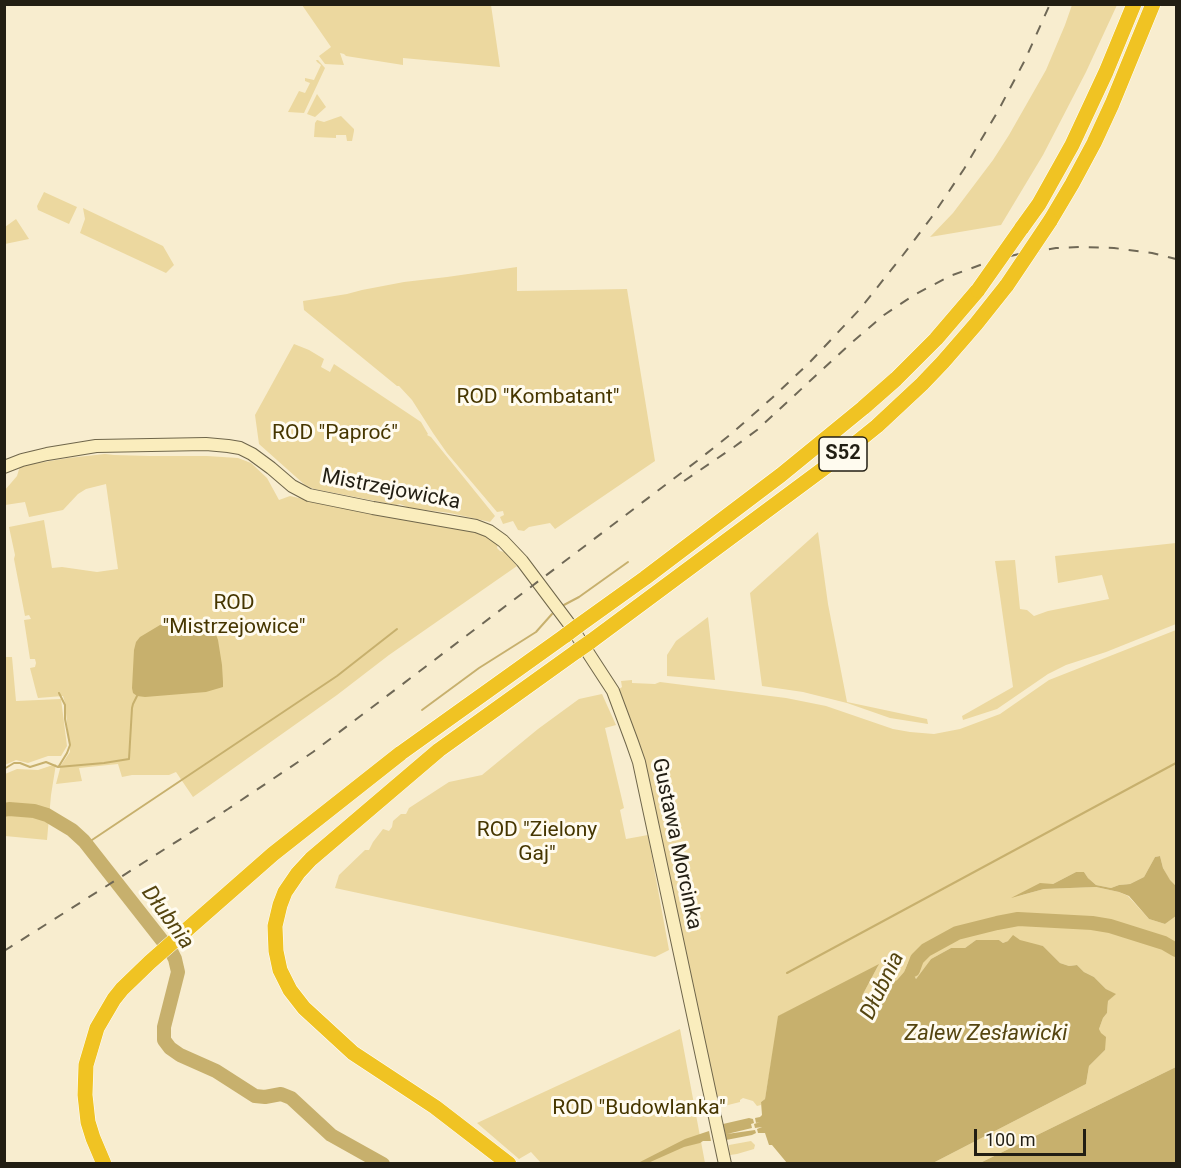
<!DOCTYPE html>
<html>
<head>
<meta charset="utf-8">
<style>
	body { margin:0 }
	#map { position:relative; width:1181px; height:1168px; overflow:hidden; background:#f8edcf; font-family:Roboto,sans-serif }
	canvas { display:block }
	.frame { position:absolute; inset:0; border:6px solid #221e13; pointer-events:none }
	.scale { position:absolute; left:974px; top:1129px; width:112px; height:27px; box-sizing:border-box; border:3px solid #221e13; border-top:0; padding-left:8px; font-size:18px; line-height:21px; white-space:nowrap; color:#221e13; -webkit-text-stroke:4px #fffbef; paint-order:stroke }
</style>
</head>
<body>
<div id="map">
<canvas width="1181" height="1168"></canvas>
<div class="frame"></div>
<div class="scale">100 m</div>
</div>
<script>
const c = document.querySelector('canvas').getContext('2d');
c.lineJoin = 'round';
function fill(path, color) {
  c.fillStyle = color;
  c.fill(path, 'evenodd');
}
function shape(rows) {
  const path = new Path2D();
  for (const r of rows) {
    path.moveTo(r[0], r[1]);
    for (let i = 2; i < r.length; i += 2) path.lineTo(r[i], r[i + 1]);
  }
  return path;
}
function strokePath(path, color, width, dash) {
  c.strokeStyle = color;
  c.lineWidth = width;
  c.lineCap = dash ? 'butt' : 'round';
  c.setLineDash(dash || []);
  c.stroke(path);
}
function label(font, color, halo, rows, align = 'center') {
  c.font = font + ' Roboto,sans-serif';
  c.lineWidth = 6;
  c.setLineDash([]);
  c.textBaseline = 'middle';
  c.strokeStyle = halo;
  c.fillStyle = color;
  for (const [text, x, y, turn = 0] of rows) {
    c.save();
    c.translate(x, y);
    c.rotate((+turn || 0) * Math.PI / 180);
    c.textAlign = isNaN(turn) ? turn : align;
    if (halo) c.strokeText(text, 0, 0);
    c.fillText(text, 0, 0);
    c.restore();
  }
}
fill(shape([
	[302,5,491,5,500,67,403,58,403,65,346,56,344,54,340,53,344,65,325,64,319,56,331,47],
	[1072,5,1117,5,1086,72,1043,155,1001,225,930,237,953,213,993,160,1009,135,1046,70,1065,25],
	[316,60,318,60,325,68,304,113,288,112,299,91,305,93,310,83,305,81,305,78,314,80,321,65,317,62],
	[317,94,326,107,315,117,307,114],
	[341,116,354,129,354,131,352,141,347,141,346,135,336,135,336,138,314,137,315,123,317,120,324,122],
	[44,192,77,207,69,224,38,210,37,206],
	[83,208,163,246,174,265,166,273,80,233,85,219],
	[16,219,29,239,5,244,5,227],
	[517,267,517,291,627,289,655,461,555,529,550,523,529,527,524,531,518,530,513,521,503,524,500,517,504,515,503,511,497,512,447,453,433,433,412,400,399,386,397,386,304,310,303,301,347,294,362,290,404,282,447,277],
	[294,344,309,350,324,359,321,367,330,372,334,364,421,422,428,434,427,435,431,437,495,516,490,522,450,513,410,508,400,504,396,505,314,489,305,485,259,444,255,415],
	[105,454,114,455,150,456,207,456,238,458,251,463,267,478,279,500,290,496,368,513,483,534,498,543,497,548,500,551,505,552,517,566,389,655,337,695,193,797,176,772,169,775,132,775,122,777,118,764,79,768,82,781,56,784,61,765,70,752,65,703,63,696,38,698,37,695,30,668,35,667,36,663,35,659,30,659,24,620,31,619,29,615,25,616,14,559,15,555,9,527,44,520,52,568,62,567,97,572,118,569,106,484,86,489,78,494,63,510,29,517,25,502,5,505,5,490,17,476,20,466,68,458],
	[818,532,828,604,847,702,927,719,928,724,890,718,847,703,803,692,762,686,750,593],
	[1176,543,1176,624,1106,652,1066,665,1048,674,997,709,963,720,962,716,1013,687,995,561,1015,560,1020,609,1027,610,1034,616,1048,611,1109,599,1102,575,1058,583,1055,556],
	[708,617,715,680,667,676,667,655,676,641],
	[1176,630,1176,886,1170,881,1163,868,1160,856,1155,857,1144,877,1130,884,1119,885,1111,888,1096,885,1088,878,1084,872,1076,872,1053,884,1015,897,1044,889,1096,887,1119,892,1128,896,1149,919,1165,924,1176,916,1176,1067,980,1163,933,1163,1086,1084,1089,1066,1105,1050,1099,1029,1103,1018,1107,1013,1108,1001,1115,994,1106,989,1094,977,1084,972,1077,965,1069,966,1060,963,1043,946,1008,941,1003,943,999,940,976,940,965,948,951,948,931,959,916,979,914,975,921,957,909,961,904,972,897,980,878,992,863,999,862,996,878,966,779,1016,765,1099,761,1102,761,1105,757,1106,753,1101,743,1098,740,1100,740,1102,720,1107,618,690,622,687,621,681,632,680,632,683,655,684,660,682,786,698,826,706,893,729,910,732,934,734,960,729,1000,714,1049,680],
	[5,657,12,657,16,701,61,699,67,746,61,756,48,756,28,763,16,760,5,765],
	[602,694,616,725,605,728,624,808,620,810,626,839,648,835,669,950,655,957,335,888,339,875,365,850,369,850,373,842,383,829,389,831,392,827,393,821,401,814,406,814,409,808,449,782,482,775,538,729,579,699],
	[56,764,51,795,47,840,5,836,5,774,17,769,38,770],
	[680,1029,705,1163,541,1163,531,1152,519,1159,477,1123],
	[751,1141,755,1145,754,1149,737,1154,730,1155,729,1145]
]), '#ecd89f');
fill(shape([
	[190,619,210,625,215,632,218,640,222,665,223,682,223,687,206,692,145,697,137,696,133,693,132,688,134,650,136,642,140,637,160,625],
	[1160,856,1163,868,1170,880,1176,886,1176,916,1165,924,1149,919,1129,896,1119,892,1096,887,1044,889,1011,898,879,964,862,996,863,999,878,992,897,980,904,972,909,961,920,951,921,957,914,975,916,979,931,959,951,948,965,948,976,940,999,940,1003,943,1008,941,1013,935,1020,940,1043,946,1060,963,1069,966,1077,965,1084,972,1094,977,1106,989,1116,994,1108,1001,1107,1013,1103,1018,1099,1029,1101,1033,1106,1037,1105,1050,1089,1066,1086,1084,933,1163,787,1163,772,1145,769,1145,765,1133,758,1133,757,1129,762,1127,755,1128,754,1124,760,1122,756,1123,755,1118,760,1117,762,1115,761,1102,765,1099,778,1016,879,964,1011,898,1040,883,1053,884,1076,872,1084,872,1088,878,1096,885,1111,888,1119,885,1130,884,1144,877,1155,857],
	[1176,1067,1176,1163,980,1163],
	[749,1118,753,1119,754,1123,751,1124,752,1128,727,1134,755,1130,756,1133,752,1135,726,1140,723,1124],
	[709,1131,711,1141,703,1141,700,1143,684,1147,648,1163,638,1163,685,1139]
]), '#c7b06d');
strokePath(shape([
	[562,606,579,597,628,562],
	[422,710,479,668,536,632,552,614],
	[59,766,67,753,70,745,65,719,65,705,59,693],
	[4,769,14,763,20,763,30,767,46,762,58,767,104,763,129,759,132,708,133,704,137,696],
	[86,844,337,676,397,629],
	[787,973,1176,763]
]), '#c7b06d', 2);
strokePath(shape([
	[4,810,9,809,34,811,47,815,72,830,84,841,172,953,175,959,178,972,164,1027,164,1040,170,1048,180,1055,216,1071,255,1096,265,1097,281,1094,291,1098,331,1135,383,1164],
	[913,970,917,959,926,950,957,933,997,923,1018,919,1092,923,1110,926,1164,943,1176,950]
]), '#c7b06d', 14);
const secondary = shape([
	[4,467,22,460,47,454,96,446,206,444,228,446,240,448,252,454,271,468,292,486,309,495,373,508,476,526,489,531,503,541,522,561,570,625,613,691,632,742,639,762,725,1164]
]);
const highway = shape([
	[1050,221,1072,184,1094,143,1112,104,1153,4],
	[1021,229,1039,204,1072,145,1106,72,1134,4],
	[578,626,645,578,781,475,863,408,896,379,936,339,978,290],
	[590,642,831,463,877,426,922,384,943,362,976,324,1007,285],
	[104,1164,93,1138,88,1122,85,1095,86,1065,97,1028,114,999,122,989,150,962,273,854,401,753,566,635],
	[509,1164,435,1107,353,1053,304,1008,290,990,280,970,276,951,275,926,280,905,285,892,298,873,311,859,439,750,577,651]
]);
strokePath(secondary, '#6f664b', 14);
strokePath(highway, '#fff', 16);
strokePath(secondary, '#faedbd', 12);
strokePath(highway, '#f0c323', 15);
strokePath(shape([
	[684,481,734,447,757,430,850,344,884,315,914,295,950,276,994,260,1019,254,1056,248,1081,247,1114,248,1152,253,1176,259],
	[4,951,228,809,313,752,697,461,731,434,772,398,810,362,860,309,903,255,931,218,964,169,998,111,1025,60,1050,4]
]), '#6f6856', 2, [10, 10]);
const highwayBridge = shape([
	[1007,285,1050,221],
	[978,290,1021,229],
	[566,635,578,626],
	[577,651,590,642]
]);
strokePath(highwayBridge, '#fff', 16, []);
strokePath(highwayBridge, '#f0c323', 15);
for (const [x, y, w] of [
	[843,454,48]
]) {
  const box = new Path2D();
  box.roundRect(x - w / 2, y - 17, w, 34, 4.5);
  c.fillStyle = '#fffbef';
  c.fill(box);
  strokePath(box, '#221e13', 1.5);
}
label('bold 20px', '#221e13', null, [
	["S52",843,454]
]);
label('21px', '#463600', '#fffbef', [
	["ROD \"Kombatant\"",538,398],
	["ROD \"Paproć\"",335,434],
	["ROD",234,604],
	["\"Mistrzejowice\"",234,628],
	["ROD \"Zielony",537,831],
	["Gaj\"",537,855],
	["ROD \"Budowlanka\"",639,1109]
]);
label('21px', '#221e13', '#fffbef', [
	["Mistrzejowicka",391,490,11],
	["Gustawa Morcinka",676,844,78]
]);
label('italic 22px', '#554510', '#fffbef', [
	["Dłubnia",167,918,54],
	["Dłubnia",883,986,-64],
	["Zalew Zesławicki",986,1034]
]);
</script>
</body>
</html>
